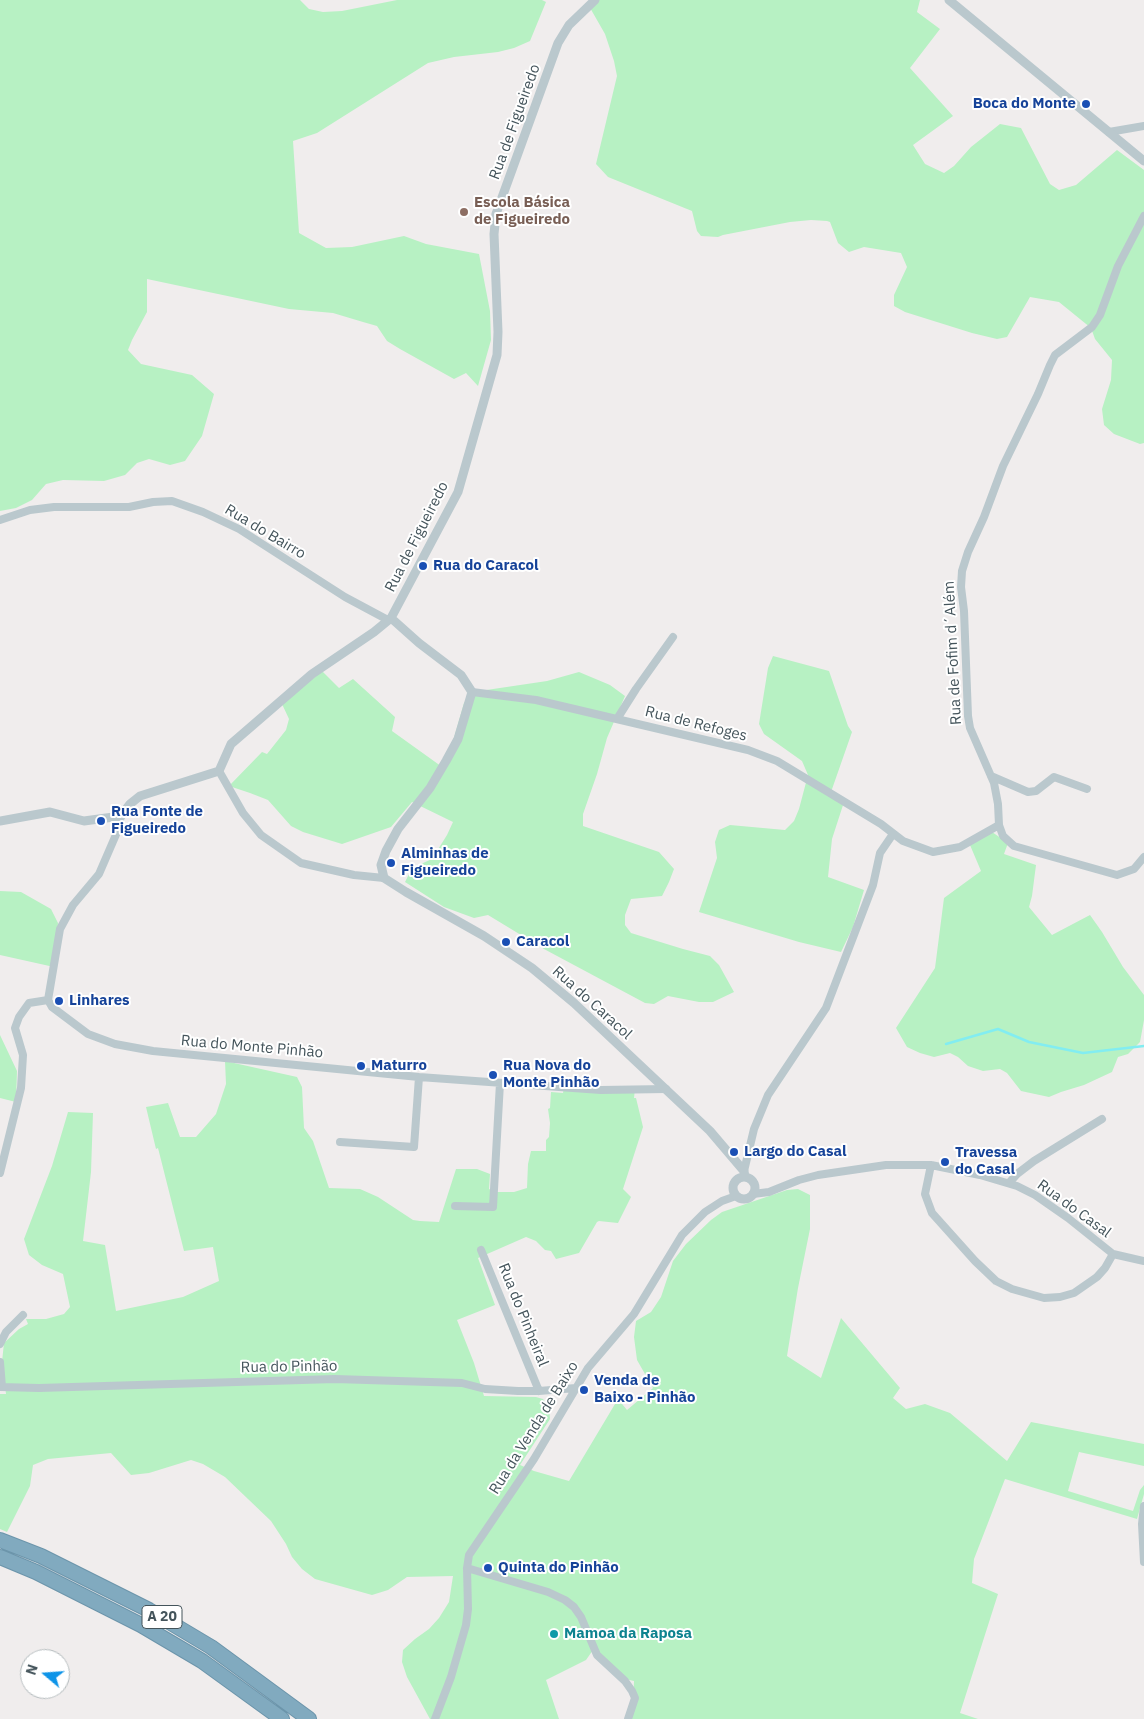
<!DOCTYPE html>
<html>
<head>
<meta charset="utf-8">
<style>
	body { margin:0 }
	#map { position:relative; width:1144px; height:1719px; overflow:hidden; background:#f0eded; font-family:"IBM Plex Sans",sans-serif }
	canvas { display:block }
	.north { position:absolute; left:20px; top:1649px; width:50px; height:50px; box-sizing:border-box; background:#fff; border:1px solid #b4bbbd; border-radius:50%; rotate:288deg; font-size:14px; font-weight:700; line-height:20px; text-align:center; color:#44545b }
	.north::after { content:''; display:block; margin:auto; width:18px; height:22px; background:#0e94e8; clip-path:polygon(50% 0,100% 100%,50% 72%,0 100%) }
</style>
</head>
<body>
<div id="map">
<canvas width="1144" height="1719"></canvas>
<div class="north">N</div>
</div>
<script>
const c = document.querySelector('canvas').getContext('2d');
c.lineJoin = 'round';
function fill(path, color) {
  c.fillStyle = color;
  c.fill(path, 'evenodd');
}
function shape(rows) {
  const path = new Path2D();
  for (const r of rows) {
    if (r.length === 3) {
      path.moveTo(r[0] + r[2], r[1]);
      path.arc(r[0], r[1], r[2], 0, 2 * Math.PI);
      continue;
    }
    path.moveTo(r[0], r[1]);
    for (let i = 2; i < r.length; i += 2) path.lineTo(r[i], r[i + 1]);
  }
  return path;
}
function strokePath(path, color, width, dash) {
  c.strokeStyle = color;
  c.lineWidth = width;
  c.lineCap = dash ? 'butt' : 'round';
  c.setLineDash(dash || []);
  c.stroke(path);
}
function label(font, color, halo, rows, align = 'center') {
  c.font = font + ' "IBM Plex Sans",sans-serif';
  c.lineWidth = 4;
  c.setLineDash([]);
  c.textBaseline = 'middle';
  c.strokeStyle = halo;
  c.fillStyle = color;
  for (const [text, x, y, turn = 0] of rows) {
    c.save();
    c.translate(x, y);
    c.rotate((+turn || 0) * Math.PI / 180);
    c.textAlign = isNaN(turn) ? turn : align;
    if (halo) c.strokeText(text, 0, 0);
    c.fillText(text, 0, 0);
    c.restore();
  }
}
fill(shape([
	[0,0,300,0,309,9,323,12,342,11,397,0,542,0,546,2,530,41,514,48,498,52,454,57,428,63,317,133,293,141,299,233,326,248,352,247,404,236,426,244,479,254,490,311,491,340,478,386,466,373,454,379,400,349,387,341,377,326,363,322,333,313,289,309,147,279,147,312,132,340,128,350,141,364,192,375,214,394,202,436,185,461,170,465,149,459,137,463,125,475,104,481,63,480,46,484,32,500,16,508,0,511],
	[598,0,920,0,917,12,940,29,910,68,953,116,913,145,925,164,944,173,954,166,971,147,1000,124,1021,128,1050,184,1059,190,1076,185,1117,150,1144,170,1144,443,1140,444,1114,434,1104,425,1102,409,1111,380,1112,360,1095,339,1091,328,1059,302,1030,297,1007,337,997,339,972,333,905,312,894,306,894,295,907,267,901,253,864,247,849,252,838,243,830,222,827,221,811,220,790,222,723,235,718,237,701,236,697,231,692,211,608,177,596,164,617,76,614,61,605,34,589,6],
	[773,656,829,671,848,726,852,732,831,792,844,802,832,839,828,877,864,890,853,927,841,952,799,942,699,912,717,858,715,842,719,830,730,825,785,830,794,821,799,809,808,775,802,761,764,734,759,724,768,668],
	[322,671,339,688,353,679,395,717,392,731,445,769,464,703,473,692,547,681,579,672,610,685,625,696,607,738,597,774,583,814,583,826,659,852,674,869,669,882,662,896,631,899,625,915,625,925,631,933,683,949,710,956,719,965,734,992,713,1002,699,1002,668,996,654,1004,645,1003,544,949,488,915,474,918,444,907,405,882,412,868,432,859,447,835,453,822,412,802,391,827,342,844,303,832,291,826,268,800,250,793,229,786,262,752,267,754,286,730,289,719,282,704],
	[992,832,1008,843,1004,854,1036,865,1032,896,1029,907,1052,935,1090,915,1102,932,1123,967,1144,995,1144,1020,1140,1042,1128,1054,1118,1057,1112,1072,1084,1085,1061,1092,1049,1097,1021,1091,1007,1073,1000,1069,983,1071,968,1066,958,1057,950,1053,934,1057,920,1053,907,1047,896,1028,935,968,944,898,981,871,970,845],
	[0,891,21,892,51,909,58,923,54,967,0,955],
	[0,1035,17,1071,16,1102,0,1098],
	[225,1061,297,1077,302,1087,304,1128,313,1141,329,1188,360,1189,378,1197,413,1220,420,1221,439,1222,456,1169,477,1169,490,1174,489,1189,496,1192,514,1192,527,1188,528,1164,531,1151,546,1151,546,1140,549,1137,550,1123,548,1109,550,1108,551,1092,563,1093,564,1087,635,1089,634,1098,636,1098,643,1127,623,1189,631,1197,618,1223,599,1221,597,1222,579,1253,556,1259,551,1251,545,1250,536,1241,526,1237,478,1258,495,1305,457,1320,474,1363,484,1396,536,1397,543,1399,549,1408,550,1419,520,1465,534,1471,569,1481,618,1399,627,1410,653,1388,637,1360,634,1337,636,1321,651,1312,661,1297,673,1261,686,1244,711,1220,722,1212,787,1190,798,1189,810,1195,810,1229,798,1288,787,1356,821,1378,841,1318,900,1388,893,1398,906,1409,925,1404,950,1413,1007,1461,1031,1422,1144,1444,1144,1466,1079,1452,1068,1491,1133,1511,1140,1490,1144,1485,1144,1494,1137,1519,1005,1479,974,1559,972,1583,998,1594,960,1713,978,1719,629,1719,633,1710,634,1681,625,1679,593,1650,586,1660,546,1680,559,1719,430,1719,407,1677,402,1662,403,1650,415,1639,429,1629,439,1618,449,1602,453,1576,407,1577,388,1590,372,1595,315,1579,302,1569,292,1557,286,1544,271,1521,225,1477,203,1464,191,1460,149,1473,131,1475,111,1453,48,1459,33,1465,30,1486,7,1532,0,1529,0,1394,6,1394,2,1362,4,1343,19,1329,28,1324,26,1319,46,1319,64,1314,70,1307,63,1274,42,1265,29,1255,24,1239,52,1166,68,1112,93,1113,91,1172,83,1241,105,1245,116,1311,183,1297,219,1281,213,1247,184,1251,158,1148,156,1149,146,1107,168,1103,180,1137,196,1137,216,1114,226,1084]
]), '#b7f1c3');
strokePath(shape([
	[946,1044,998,1029,1029,1042,1083,1053,1144,1046]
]), '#82edf1', 2.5);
const motorway = shape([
	[0,1540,41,1556,149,1610,211,1647,309,1719],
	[0,1557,36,1572,141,1625,202,1661,282,1719]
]);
strokePath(motorway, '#6c95ab', 16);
strokePath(shape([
	[1109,132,1144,126],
	[1144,216,1118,266,1100,315,1092,327,1055,355,1050,365,1038,394,1003,466,984,517,968,552,962,571,961,587,964,611,968,716,970,728,994,783,998,804,999,825,1003,836,1014,846,1117,875,1134,869,1144,857],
	[0,520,30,510,54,507,129,507,153,502,172,501,203,512,239,529,345,597,388,620],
	[472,692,536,700,748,750,777,761,881,824,903,841,933,852,960,847,999,825],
	[617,719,636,689,673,637],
	[219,771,243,813,261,835,301,863,354,875,384,878],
	[991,776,1028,792,1036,791,1054,777,1087,789],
	[48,1000,52,1007,88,1034,115,1044,153,1051,419,1077,601,1090,666,1089],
	[48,1000,60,929,73,905,99,874,118,830,121,816],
	[340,1142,414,1147,419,1077],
	[931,1165,925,1194,932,1213,975,1261,996,1281,1012,1289,1044,1298,1060,1297,1074,1293,1097,1277,1105,1268,1113,1254],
	[744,1171,754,1129,768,1095,826,1008,873,885,880,853,893,834],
	[0,1173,21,1088,23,1055,15,1028,19,1017,29,1003,48,1000],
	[1009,1183,1017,1174,1034,1161,1102,1119],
	[753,1194,769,1192,799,1180,818,1175,886,1165,931,1165,980,1175,1017,1186,1035,1195,1068,1218,1113,1254,1144,1261],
	[455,1206,493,1207,500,1083],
	[481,1250,539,1391],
	[0,1344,6,1332,23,1315],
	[0,1362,2,1387],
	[0,1387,39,1388,335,1379,462,1383,485,1389,518,1391,539,1391,576,1388],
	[1144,1506,1142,1524,1144,1562],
	[467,1568,548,1592,565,1600,574,1607,581,1617,597,1655,625,1681,632,1691,635,1698,628,1719],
	[435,1719,451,1677,466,1625,468,1609,467,1568,469,1555,534,1459,588,1368,634,1314,682,1235,705,1212,722,1201,736,1196]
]), '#bac8cd', 8);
strokePath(shape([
	[949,0,1144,161],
	[391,618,419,643,461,675,472,692,458,739,446,761,430,788,398,829,386,851,381,865,384,878,406,892,484,936,532,968,574,1003,710,1131,744,1171,745,1177],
	[0,821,50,812,84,821,121,816,130,804,140,796,219,771,231,744,312,674,374,632,391,618,458,492,497,355,498,332,494,234,496,214,558,43,569,25,595,0],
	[744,1188,11]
]), '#bac8cd', 9);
strokePath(motorway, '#81aabf', 14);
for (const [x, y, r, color] of [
	[1086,104,5,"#1a4fb4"],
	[464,212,5,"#8d6e63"],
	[423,566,5,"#1a4fb4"],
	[101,821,5,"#1a4fb4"],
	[391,863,5,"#1a4fb4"],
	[506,942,5,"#1a4fb4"],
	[59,1001,5,"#1a4fb4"],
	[361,1066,5,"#1a4fb4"],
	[493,1075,5,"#1a4fb4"],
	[734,1152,5,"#1a4fb4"],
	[945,1162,5,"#1a4fb4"],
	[584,1390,5,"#1a4fb4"],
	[488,1568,5,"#1a4fb4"],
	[554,1634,5,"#0f9aa8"]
]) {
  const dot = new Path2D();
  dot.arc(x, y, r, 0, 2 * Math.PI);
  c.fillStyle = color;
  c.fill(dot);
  strokePath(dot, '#fff', 2);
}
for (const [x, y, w] of [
	[162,1617,40]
]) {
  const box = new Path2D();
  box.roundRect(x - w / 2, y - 11.5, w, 23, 4);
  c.fillStyle = '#fff';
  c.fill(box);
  strokePath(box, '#44545b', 1);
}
label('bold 14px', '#44545b', null, [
	["A 20",162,1617]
]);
label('bold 15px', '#164399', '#fff', [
	["Boca do Monte",1076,104,"right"],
	["Rua do Caracol",433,566],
	["Rua Fonte de",111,812],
	["Figueiredo",111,829],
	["Alminhas de",401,854],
	["Figueiredo",401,871],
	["Caracol",516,942],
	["Linhares",69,1001],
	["Maturro",371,1066],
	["Rua Nova do",503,1066],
	["Monte Pinhão",503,1083],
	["Largo do Casal",744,1152],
	["Travessa",955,1153],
	["do Casal",955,1170],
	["Venda de",594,1381],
	["Baixo - Pinhão",594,1398],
	["Quinta do Pinhão",498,1568]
], 'left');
label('15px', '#44545b', '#fff', [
	["Rua de Figueiredo",515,122,-70],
	["Rua do Bairro",265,532,31],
	["Rua de Figueiredo",417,537,-63],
	["Rua de Fofim d´Além",953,653,-93],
	["Rua de Refoges",696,724,14],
	["Rua do Caracol",592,1003,42],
	["Rua do Monte Pinhão",252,1047,5],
	["Rua do Casal",1074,1209,36],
	["Rua do Pinheiral",523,1315,68],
	["Rua do Pinhão",289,1367,-1],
	["Rua da Venda de Baixo",534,1428,-58]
]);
label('bold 15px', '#785e54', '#fff', [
	["Escola Básica",474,203],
	["de Figueiredo",474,220]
], 'left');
label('bold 15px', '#0d838f', '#fff', [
	["Mamoa da Raposa",564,1634]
], 'left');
</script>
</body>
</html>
